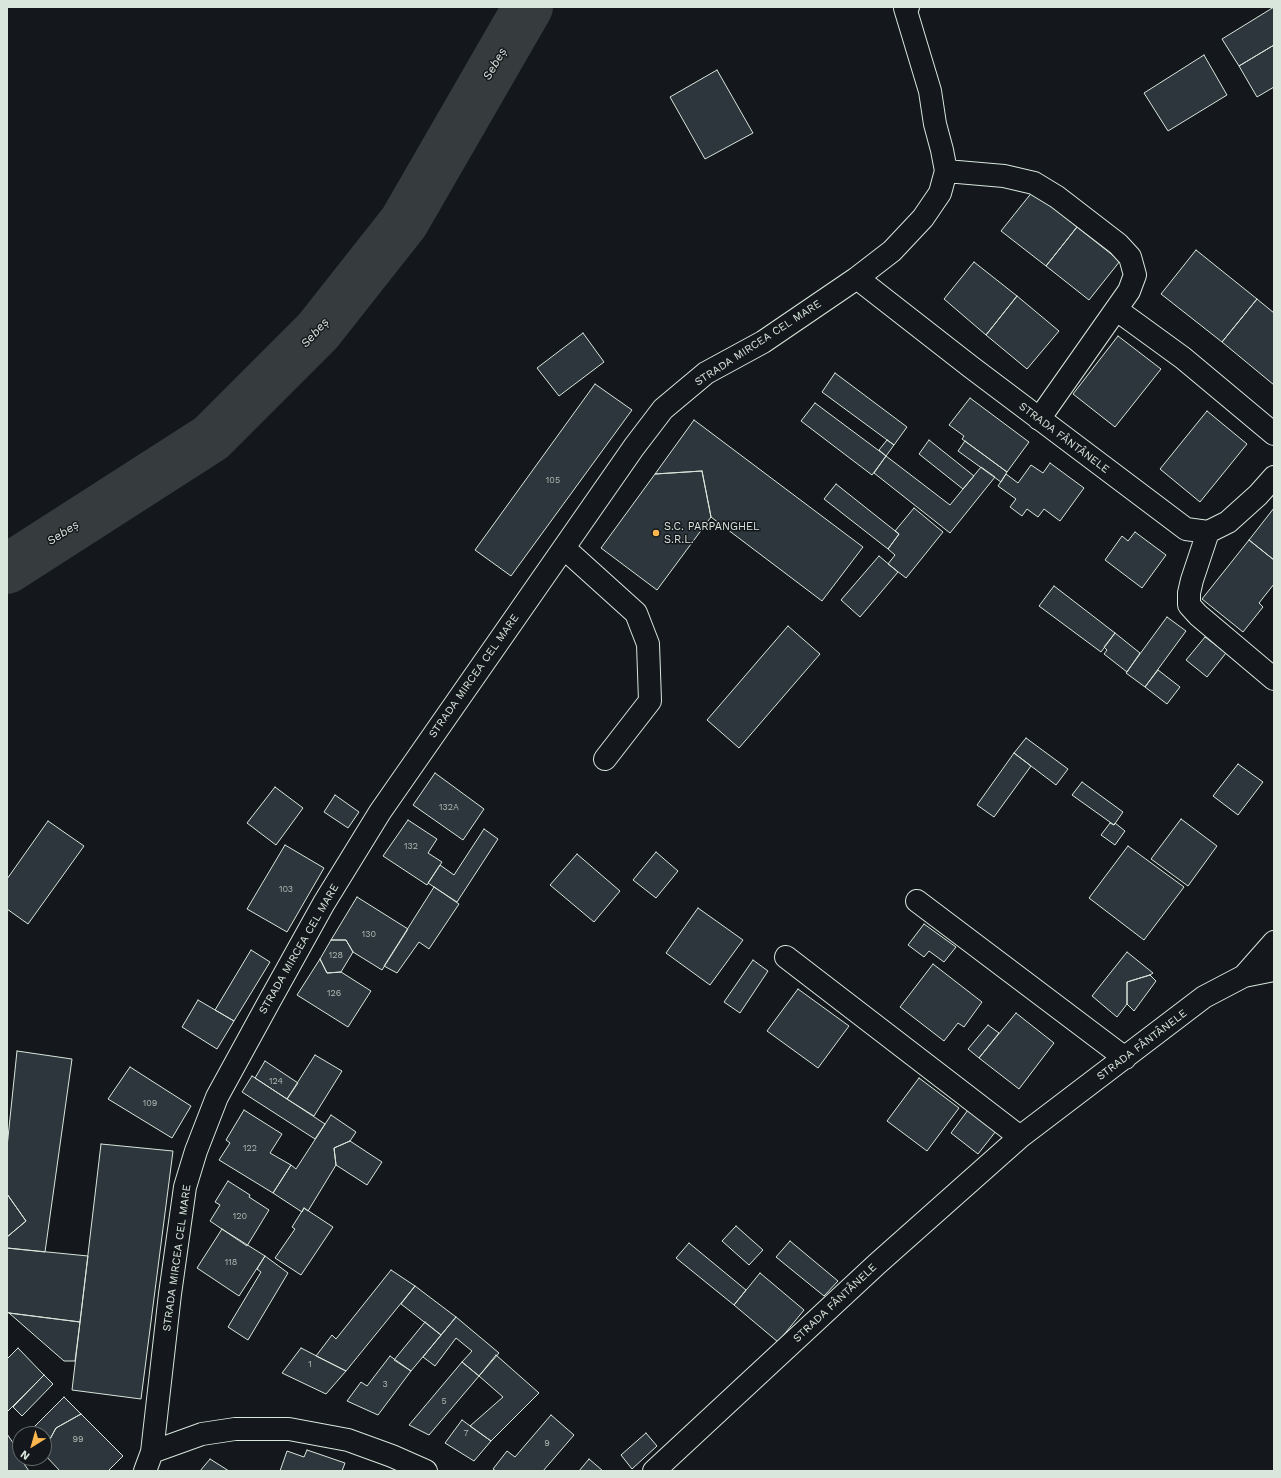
<!DOCTYPE html>
<html>
<head>
<meta charset="utf-8">
<style>
	body { margin:0 }
	#map { position:relative; width:1281px; height:1478px; overflow:hidden; background:#14181c; font-family:"Work Sans",sans-serif }
	canvas { display:block }
	.frame { position:absolute; inset:0; border:8px solid #d8e6dc; pointer-events:none }
	.north { position:absolute; left:12px; top:1426px; width:40px; height:40px; box-sizing:border-box; background:#14181c; border:1px solid #626a69; border-radius:50%; rotate:217deg; font-size:11px; font-weight:700; line-height:16px; text-align:center; color:#d8e6dc }
	.north::after { content:''; display:block; margin:auto; width:14px; height:18px; background:#ffb74d; clip-path:polygon(50% 0,100% 100%,50% 72%,0 100%) }
</style>
</head>
<body>
<div id="map">
<canvas width="1281" height="1478"></canvas>
<div class="frame"></div>
<div class="north">N</div>
</div>
<script>
const c = document.querySelector('canvas').getContext('2d');
c.lineJoin = 'round';
function shape(rows) {
  const path = new Path2D();
  for (const r of rows) {
    path.moveTo(r[0], r[1]);
    for (let i = 2; i < r.length; i += 2) path.lineTo(r[i], r[i + 1]);
  }
  return path;
}
function strokePath(path, color, width, dash) {
  c.strokeStyle = color;
  c.lineWidth = width;
  c.lineCap = dash ? 'butt' : 'round';
  c.setLineDash(dash || []);
  c.stroke(path);
}
function fill(path, color) {
  c.fillStyle = color;
  c.fill(path, 'evenodd');
}
function label(font, color, halo, rows, align = 'center') {
  c.font = font + ' "Work Sans",sans-serif';
  c.lineWidth = 3;
  c.setLineDash([]);
  c.textBaseline = 'middle';
  c.strokeStyle = halo;
  c.fillStyle = color;
  for (const [text, x, y, turn = 0] of rows) {
    c.save();
    c.translate(x, y);
    c.rotate((+turn || 0) * Math.PI / 180);
    c.textAlign = isNaN(turn) ? turn : align;
    if (halo) c.strokeText(text, 0, 0);
    c.fillText(text, 0, 0);
    c.restore();
  }
}
strokePath(shape([
	[7,569,211,438,318,331,404,222,528,7]
]), '#363b3e', 50);
const building = shape([
	[1274,7,1274,45,1239,66,1222,39,1274,7],
	[1274,45,1274,87,1257,97,1239,66,1274,45],
	[1204,55,1227,95,1168,131,1144,93,1204,55],
	[717,70,753,133,705,159,670,97,717,70],
	[1033,191,1077,227,1046,266,1001,231,1033,191],
	[1077,227,1120,261,1089,300,1046,266,1077,227],
	[1196,250,1257,299,1222,342,1161,294,1196,250],
	[974,262,1017,296,986,335,944,299,974,262],
	[1017,296,1059,331,1027,369,986,335,1017,296],
	[1257,299,1274,313,1274,385,1222,342,1257,299],
	[583,333,604,362,559,396,537,368,583,333],
	[1118,336,1161,369,1115,427,1073,394,1118,336],
	[835,373,907,427,894,445,822,392,835,373],
	[595,384,632,410,511,576,475,550,595,384],
	[970,398,1029,442,1007,472,962,439,964,436,949,425,970,398],
	[815,403,886,456,872,475,801,421,815,403],
	[1207,411,1247,444,1200,502,1160,469,1207,411],
	[694,420,863,547,822,601,711,517,702,471,655,474,694,420],
	[887,440,894,445,886,456,879,450,887,440],
	[929,440,974,476,963,489,919,454,929,440],
	[965,441,1007,472,1001,482,958,451,965,441],
	[886,456,950,505,981,467,995,477,950,533,874,473,886,456],
	[1050,463,1084,488,1060,521,1044,509,1038,517,1027,509,1022,516,1010,507,1016,499,998,486,1006,474,1018,483,1031,465,1043,473,1050,463],
	[702,471,711,517,657,590,601,548,655,474,702,471],
	[836,484,899,534,888,549,824,499,836,484],
	[914,508,943,532,906,578,888,564,895,555,888,549,899,534,895,531,914,508],
	[1274,508,1274,560,1249,540,1274,508],
	[1135,532,1166,555,1142,588,1105,560,1122,536,1128,541,1135,532],
	[1249,540,1274,560,1274,584,1259,603,1263,607,1243,632,1202,599,1249,540],
	[879,556,898,572,860,617,841,600,879,556],
	[1054,586,1115,633,1101,652,1039,606,1054,586],
	[1167,617,1186,631,1145,687,1126,673,1167,617],
	[788,626,820,654,739,748,707,720,788,626],
	[1115,633,1140,653,1127,672,1104,654,1107,650,1104,647,1115,633],
	[1205,637,1226,653,1207,677,1186,660,1205,637],
	[1158,670,1180,687,1167,704,1145,687,1158,670],
	[1026,738,1068,769,1056,785,1014,753,1026,738],
	[1014,753,1031,766,994,817,977,805,1014,753],
	[1238,764,1263,782,1238,815,1213,796,1238,764],
	[435,773,484,809,463,840,413,805,435,773],
	[1082,782,1123,812,1114,825,1072,795,1082,782],
	[275,787,303,808,276,845,247,823,275,787],
	[335,795,359,812,348,828,324,812,335,795],
	[1181,819,1217,846,1188,886,1151,859,1181,819],
	[408,820,437,839,428,853,442,862,427,885,383,856,408,820],
	[48,821,84,846,28,924,7,909,7,879,48,821],
	[1110,823,1114,825,1115,823,1125,831,1115,845,1101,835,1110,823],
	[484,829,498,839,457,902,428,883,440,865,454,875,484,829],
	[285,845,324,868,287,932,247,909,285,845],
	[1128,846,1184,887,1144,940,1089,898,1128,846],
	[656,852,678,871,656,898,633,880,656,852],
	[577,854,620,891,594,922,550,885,577,854],
	[434,887,459,904,429,949,419,942,397,973,384,966,434,887],
	[357,897,408,929,382,970,353,952,346,940,331,940,357,897],
	[698,908,743,940,710,985,666,953,698,908],
	[924,924,956,947,944,962,929,951,924,957,908,945,924,924],
	[331,940,346,940,353,952,341,972,327,973,320,959,331,940],
	[251,950,270,962,234,1021,215,1010,251,950],
	[1127,952,1153,973,1150,975,1127,982,1127,1004,1117,1017,1092,996,1127,952],
	[320,959,327,973,341,972,371,991,348,1027,297,995,320,959],
	[753,960,768,971,740,1013,724,1002,753,960],
	[933,964,982,1002,964,1027,958,1023,944,1041,900,1007,933,964],
	[1150,975,1156,981,1134,1011,1127,1004,1127,982,1150,975],
	[798,989,849,1026,818,1068,767,1031,798,989],
	[198,1000,234,1021,217,1049,182,1027,198,1000],
	[1016,1013,1054,1043,1019,1089,979,1058,1016,1013],
	[988,1025,999,1033,979,1058,968,1049,988,1025],
	[17,1051,72,1059,45,1252,7,1248,7,1237,26,1221,7,1194,7,1147,17,1051],
	[315,1055,342,1071,314,1116,287,1099,315,1055],
	[265,1061,298,1083,287,1099,255,1078,265,1061],
	[130,1067,191,1106,172,1138,108,1099,130,1067],
	[252,1076,325,1124,315,1139,242,1092,252,1076],
	[919,1078,959,1108,927,1151,887,1121,919,1078],
	[244,1110,282,1134,270,1153,291,1165,273,1193,219,1160,230,1143,226,1140,244,1110],
	[968,1110,996,1131,978,1154,951,1133,968,1110],
	[331,1115,356,1132,350,1141,334,1148,336,1165,308,1211,304,1208,302,1212,273,1193,291,1165,296,1169,331,1115],
	[350,1141,382,1162,367,1185,336,1165,334,1148,350,1141],
	[101,1144,173,1151,141,1399,72,1390,101,1144],
	[228,1181,250,1195,249,1197,269,1210,247,1246,210,1221,220,1205,215,1202,228,1181],
	[7,1194,26,1221,7,1237,7,1194],
	[304,1208,333,1227,301,1275,275,1258,295,1229,292,1227,304,1208],
	[736,1226,763,1250,749,1265,722,1241,736,1226],
	[222,1229,265,1256,239,1296,197,1268,222,1229],
	[790,1241,838,1281,824,1296,776,1257,790,1241],
	[689,1243,746,1290,734,1305,676,1258,689,1243],
	[7,1248,88,1256,80,1322,9,1313,7,1312,7,1248],
	[265,1256,288,1273,248,1340,228,1327,261,1272,257,1269,265,1256],
	[391,1270,415,1286,346,1371,316,1356,332,1335,336,1339,391,1270],
	[760,1273,804,1310,778,1342,734,1305,760,1273],
	[415,1286,456,1317,441,1335,401,1304,415,1286],
	[9,1313,80,1322,75,1361,64,1361,9,1313],
	[456,1317,499,1353,479,1376,462,1362,472,1351,456,1338,435,1366,423,1357,456,1317],
	[425,1322,441,1335,411,1371,394,1360,425,1322],
	[18,1348,44,1375,7,1412,7,1359,18,1348],
	[301,1348,346,1371,326,1394,282,1373,301,1348],
	[496,1355,539,1393,491,1441,470,1426,503,1397,479,1376,496,1355],
	[390,1356,411,1371,378,1415,347,1401,361,1382,367,1386,390,1356],
	[462,1362,479,1376,429,1435,409,1425,462,1362],
	[44,1375,53,1384,22,1416,13,1407,44,1375],
	[64,1397,81,1414,56,1428,44,1450,44,1434,27,1434,64,1397],
	[81,1414,123,1456,108,1471,60,1471,44,1454,44,1450,56,1428,81,1414],
	[551,1415,574,1435,543,1471,496,1471,493,1469,507,1451,515,1457,551,1415],
	[462,1420,491,1441,474,1461,445,1443,462,1420],
	[646,1433,657,1446,632,1469,621,1455,646,1433],
	[7,1434,18,1450,15,1451,29,1471,7,1471,7,1434],
	[307,1450,345,1463,342,1471,280,1471,287,1451,304,1457,307,1450],
	[210,1459,229,1471,200,1471,210,1459],
	[589,1459,603,1471,579,1471,589,1459]
]);
fill(building, '#2c363c');
strokePath(building, '#d8e6dc', 1);
const minor = shape([
	[946,171,1004,176,1034,183,1057,197,1118,244,1130,257,1135,275,1129,291,1039,419],
	[857,278,971,367,1186,529,1208,532,1228,522,1258,495,1274,477],
	[1117,310,1183,358,1274,434],
	[1208,532,1192,580,1189,593,1189,605,1198,615,1274,679],
	[564,548,636,613,648,644,650,701,605,759],
	[917,901,1125,1058],
	[786,957,1020,1137],
	[1244,976,1274,942],
	[152,1452,202,1434,235,1429,289,1429,348,1440,392,1456,426,1471],
	[145,1471,152,1452,170,1294,185,1187,196,1151,217,1097,269,1002,324,903,380,812,634,447,663,409,706,373,763,342,857,278,892,251,923,218,940,193,946,171,942,150,935,124,930,91,905,8,908,7],
	[654,1471,877,1264,1020,1137,1204,997,1244,976,1274,970]
]);
strokePath(minor, '#d8e6dc', 24);
strokePath(minor, '#14181c', 22);
for (const [x, y, r, color] of [
	[656,533,4,"#ffb74d"]
]) {
  const dot = new Path2D();
  dot.arc(x, y, r, 0, 2 * Math.PI);
  c.fillStyle = color;
  c.fill(dot);
  strokePath(dot, '#14181c', 1.5);
}
label('9px', '#adbab4', null, [
	["105",553,480],
	["132A",449,807],
	["132",411,846],
	["103",286,889],
	["130",369,934],
	["128",336,955],
	["126",334,993],
	["124",276,1081],
	["109",150,1103],
	["122",250,1148],
	["120",240,1216],
	["118",231,1262],
	["1",310,1364],
	["3",385,1384],
	["5",444,1401],
	["7",466,1433],
	["99",78,1439],
	["9",547,1443]
]);
label('11px', '#d8e6dc', '#14181c', [
	["STRADA MIRCEA CEL MARE",758,343,-33],
	["STRADA FÂNTÂNELE",1064,438,37],
	["STRADA MIRCEA CEL MARE",474,676,-55],
	["STRADA MIRCEA CEL MARE",299,949,-60],
	["STRADA FÂNTÂNELE",1142,1045,-37],
	["STRADA MIRCEA CEL MARE",177,1258,-82],
	["STRADA FÂNTÂNELE",835,1303,-43]
]);
label('11px', '#d8e6dc', '#14181c', [
	["S.C. PARPANGHEL",664,527],
	["S.R.L.",664,540]
], 'left');
label('italic 12px', '#d8e6dc', '#14181c', [
	["Sebeș",495,64,-60],
	["Sebeș",315,333,-48],
	["Sebeș",63,533,-33]
]);
</script>
</body>
</html>
